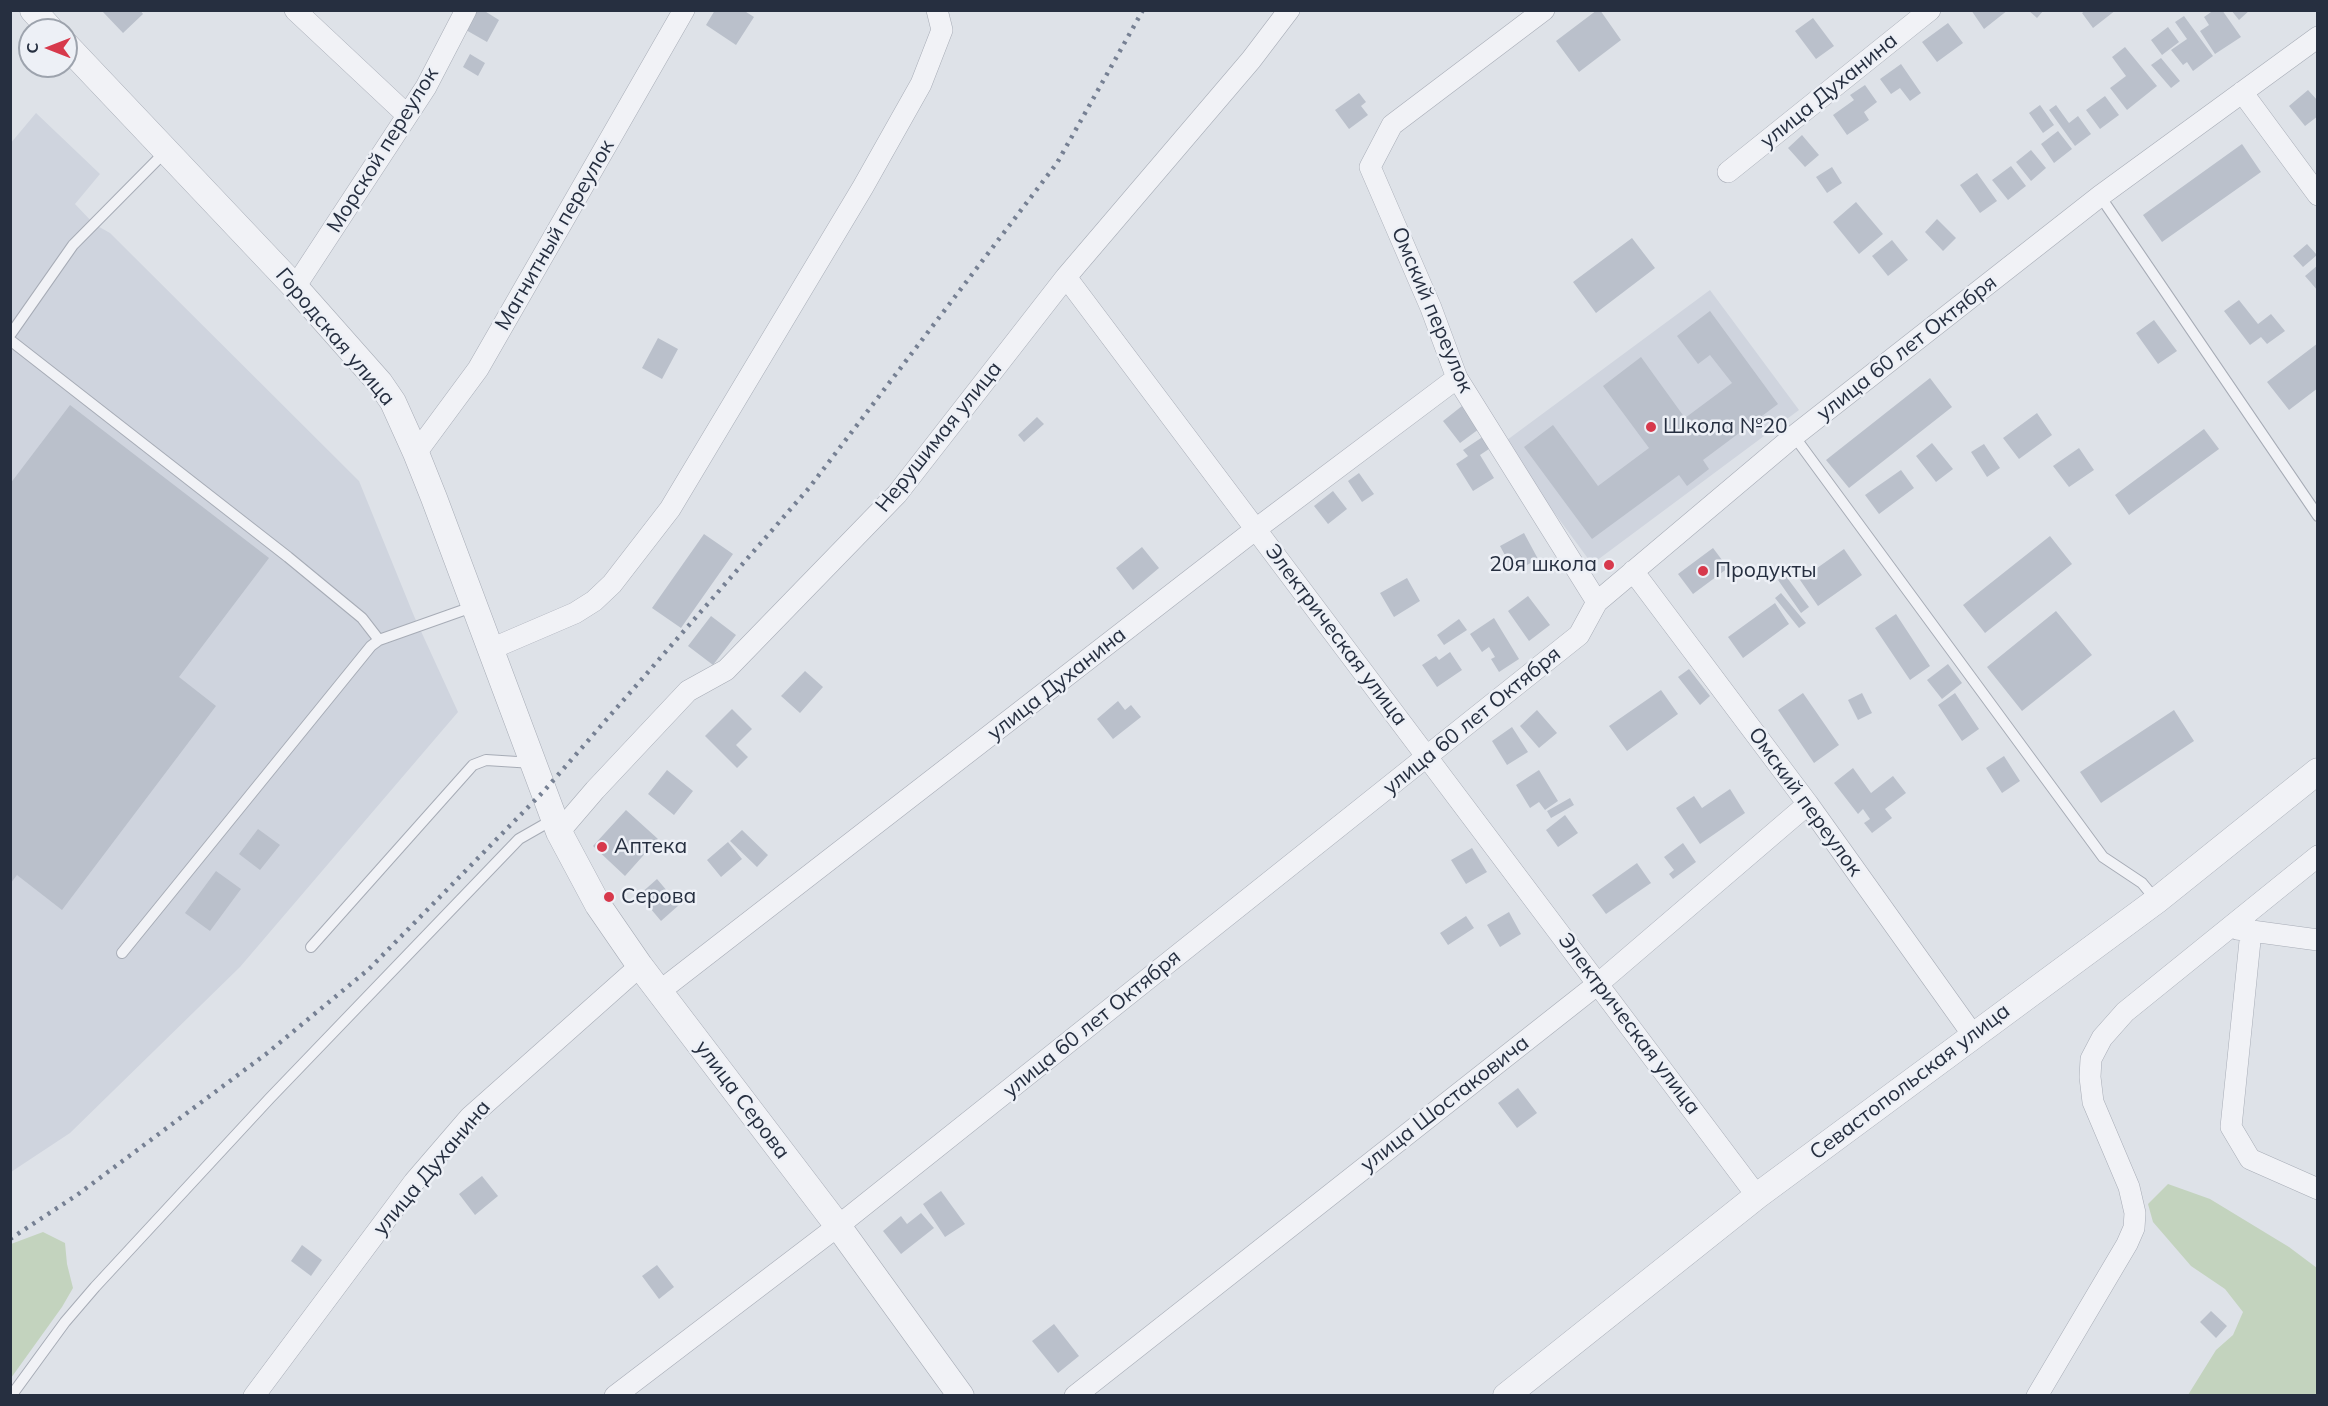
<!DOCTYPE html>
<html>
<head>
<meta charset="utf-8">
<style>
	body { margin:0 }
	#map { position:relative; width:2328px; height:1406px; overflow:hidden; background:#dee2e8; font-family:Mulish,sans-serif }
	canvas { display:block }
	.frame { position:absolute; inset:0; border:12px solid #262f40; pointer-events:none }
	.north { position:absolute; left:18px; top:18px; width:60px; height:60px; box-sizing:border-box; background:#edf0f6; border:2px solid #9da3ad; border-radius:50%; rotate:270deg; font-size:16px; font-weight:700; line-height:24px; text-align:center; color:#262f40 }
	.north::after { content:''; display:block; margin:auto; width:21px; height:27px; background:#d7394c; clip-path:polygon(50% 0,100% 100%,50% 72%,0 100%) }
</style>
</head>
<body>
<div id="map">
<canvas width="2328" height="1406"></canvas>
<div class="frame"></div>
<div class="north">С</div>
</div>
<script>
const c = document.querySelector('canvas').getContext('2d');
c.lineJoin = 'round';
function fill(path, color) {
  c.fillStyle = color;
  c.fill(path, 'evenodd');
}
function shape(rows) {
  const path = new Path2D();
  for (const r of rows) {
    path.moveTo(r[0], r[1]);
    for (let i = 2; i < r.length; i += 2) path.lineTo(r[i], r[i + 1]);
  }
  return path;
}
function strokePath(path, color, width, dash) {
  c.strokeStyle = color;
  c.lineWidth = width;
  c.lineCap = dash ? 'butt' : 'round';
  c.setLineDash(dash || []);
  c.stroke(path);
}
function label(font, color, halo, rows, align = 'center') {
  c.font = font + ' Mulish,sans-serif';
  c.lineWidth = 5;
  c.setLineDash([]);
  c.textBaseline = 'middle';
  c.strokeStyle = halo;
  c.fillStyle = color;
  for (const [text, x, y, turn = 0] of rows) {
    c.save();
    c.translate(x, y);
    c.rotate((+turn || 0) * Math.PI / 180);
    c.textAlign = isNaN(turn) ? turn : align;
    if (halo) c.strokeText(text, 0, 0);
    c.fillText(text, 0, 0);
    c.restore();
  }
}
fill(shape([
	[36,113,100,174,75,204,94,224,110,233,359,481,414,616,458,712,240,967,70,1133,11,1172,10,144],
	[1710,290,1799,410,1592,564,1503,443]
]), '#cfd4de');
fill(shape([
	[2168,1184,2210,1199,2289,1247,2317,1268,2317,1395,2188,1395,2216,1350,2233,1335,2243,1312,2225,1289,2191,1266,2153,1222,2148,1204],
	[43,1232,65,1243,67,1264,73,1288,62,1307,11,1378,11,1244]
]), '#c3d3be');
fill(shape([
	[105,10,140,10,143,14,123,33,103,12],
	[477,10,483,10,499,20,487,42,466,30],
	[715,10,743,10,754,17,736,45,706,25],
	[1597,10,1600,10,1621,40,1579,72,1556,41],
	[1971,10,2008,10,1984,29],
	[2028,10,2044,10,2037,18],
	[2086,10,2116,10,2093,28,2082,13],
	[2214,10,2222,10,2241,37,2215,54,2200,31,2209,25,2204,17],
	[2231,10,2250,10,2239,20],
	[2184,16,2213,56,2193,71,2187,62,2183,65,2171,50,2187,39,2175,22],
	[1813,18,1834,46,1816,59,1795,31],
	[1948,23,1963,43,1937,62,1922,42],
	[2168,27,2179,42,2162,55,2151,40],
	[2125,47,2157,86,2127,110,2110,88,2126,76,2112,57],
	[470,54,485,63,478,76,463,67],
	[2161,58,2180,81,2171,88,2151,65],
	[1901,64,1921,93,1910,101,1900,88,1891,94,1880,79],
	[1865,85,1877,102,1864,112,1869,120,1847,135,1833,115,1854,100,1850,95],
	[2308,90,2318,101,2318,116,2305,126,2289,106],
	[1359,93,1366,102,1361,106,1368,115,1349,129,1335,110],
	[2105,96,2119,115,2100,129,2086,110],
	[2040,105,2054,125,2043,133,2029,113],
	[2056,105,2069,123,2078,116,2091,134,2075,146,2049,110],
	[2058,131,2072,149,2054,163,2041,144],
	[1802,135,1819,155,1805,167,1788,148],
	[2242,144,2261,172,2162,242,2143,215],
	[2031,150,2046,168,2031,181,2016,162],
	[2011,166,2026,186,2008,200,1992,180],
	[1832,167,1842,183,1827,193,1816,177],
	[1977,173,1997,201,1980,213,1960,185],
	[1856,202,1883,234,1859,254,1833,222],
	[1937,219,1956,238,1943,251,1925,232],
	[1632,238,1655,268,1596,313,1573,282],
	[1892,240,1908,260,1888,276,1872,256],
	[2307,244,2317,255,2303,267,2293,256],
	[2318,265,2318,291,2305,276],
	[2239,300,2258,324,2271,314,2285,331,2267,344,2261,337,2250,345,2224,311],
	[1710,311,1778,404,1703,460,1709,469,1687,486,1679,475,1592,539,1524,447,1553,425,1598,486,1649,448,1603,386,1641,357,1685,418,1732,383,1710,355,1698,364,1677,336],
	[2154,320,2177,351,2158,364,2136,333],
	[658,338,678,349,662,379,642,368],
	[2318,343,2318,388,2289,410,2267,382],
	[1930,378,1952,407,1849,488,1826,460],
	[70,405,269,558,179,677,216,706,62,910,17,875,10,884,10,484],
	[1462,406,1479,429,1460,443,1443,421],
	[2037,413,2052,435,2019,459,2003,438],
	[1037,417,1044,424,1024,442,1018,435],
	[2204,429,2219,449,2129,515,2115,495],
	[1484,436,1492,447,1480,455,1494,478,1473,491,1456,464,1468,456,1463,450],
	[1932,443,1953,469,1936,482,1916,456],
	[1984,444,2000,468,1987,477,1971,452],
	[2079,448,2094,470,2069,487,2053,466],
	[1901,470,1914,488,1879,514,1865,495],
	[1359,473,1374,494,1362,502,1348,481],
	[1333,491,1347,509,1328,524,1314,506],
	[1524,533,1538,559,1514,572,1500,546],
	[704,534,733,554,681,628,652,608],
	[2050,536,2072,564,1985,633,1963,605],
	[1142,547,1159,568,1133,590,1116,568],
	[1713,548,1728,568,1693,594,1678,574],
	[1844,549,1862,575,1818,606,1800,580],
	[1785,575,1809,607,1801,613,1778,580],
	[1407,578,1420,601,1394,617,1380,593],
	[1781,593,1806,623,1799,628,1775,598],
	[1528,596,1550,625,1529,641,1508,611],
	[1775,603,1789,624,1743,658,1728,637],
	[2056,611,2092,655,2022,711,1987,667],
	[1896,614,1930,666,1910,680,1875,628],
	[711,616,736,635,713,665,688,646],
	[1494,618,1519,659,1499,672,1491,659,1495,657,1489,647,1482,652,1470,634],
	[1459,619,1467,630,1444,645,1437,635],
	[1450,652,1462,670,1437,687,1422,665,1436,656,1439,660],
	[1948,664,1962,683,1942,699,1927,680],
	[1689,669,1710,696,1700,705,1678,677],
	[805,671,823,687,800,713,781,696],
	[1661,690,1678,714,1627,751,1609,726],
	[1803,693,1839,745,1814,763,1778,710],
	[1862,693,1872,713,1858,720,1848,700],
	[1955,693,1979,729,1962,741,1938,705],
	[1118,701,1125,710,1131,705,1141,717,1113,739,1097,719],
	[732,709,752,729,736,745,748,757,737,768,705,736],
	[1537,710,1557,733,1539,748,1520,726],
	[2174,710,2194,741,2101,803,2080,772],
	[1512,727,1528,752,1507,765,1492,741],
	[2004,756,2020,781,2002,793,1986,768],
	[1853,768,1871,793,1893,776,1906,793,1885,809,1892,818,1872,833,1864,823,1870,819,1863,809,1858,814,1834,783],
	[667,770,693,791,674,815,648,794],
	[1539,770,1558,801,1545,810,1539,802,1530,808,1516,785],
	[1730,789,1745,813,1700,844,1676,808,1694,796,1702,808],
	[1570,798,1574,805,1551,818,1547,811],
	[626,810,658,839,625,876,593,846],
	[1565,815,1578,833,1558,847,1546,830],
	[258,829,280,845,260,870,239,854],
	[742,830,768,855,757,867,730,841],
	[728,842,742,859,721,877,707,860],
	[1683,843,1696,862,1673,879,1669,874,1674,870,1664,857],
	[1472,848,1487,872,1466,884,1451,860],
	[1637,863,1651,883,1606,914,1592,895],
	[216,871,241,889,210,931,185,913],
	[657,879,679,905,661,921,639,895],
	[1509,912,1521,934,1500,947,1487,925],
	[1466,916,1474,928,1448,945,1440,933],
	[1518,1088,1537,1113,1517,1128,1498,1103],
	[482,1176,498,1196,475,1215,459,1194],
	[941,1191,965,1224,945,1237,923,1204],
	[921,1213,934,1228,901,1254,883,1231,901,1216,907,1224],
	[302,1245,322,1260,311,1276,291,1261],
	[657,1265,674,1287,659,1299,642,1276],
	[2211,1311,2227,1326,2216,1338,2200,1322],
	[1054,1324,1079,1356,1058,1373,1032,1341]
]), '#bac0cb');
const service = shape([
	[2100,196,2318,516],
	[10,335,73,245,166,151],
	[10,340,288,557,362,618,379,640],
	[1794,436,2103,857,2142,883,2156,900],
	[311,947,473,765,486,760,533,763],
	[122,953,371,646,379,640,475,606],
	[11,1396,65,1322,95,1287,270,1098,519,839,554,819]
]);
const minor = shape([
	[295,10,407,115],
	[1544,10,1392,125,1370,167,1431,308,1457,378,1597,602],
	[2242,92,2318,195],
	[1728,172,1930,10],
	[1066,277,1757,1196],
	[295,287,426,87,466,10],
	[416,453,478,369,684,10],
	[1633,571,1808,804,1973,1035],
	[491,649,575,613,594,601,612,584,670,509,863,187,921,84,942,30,937,10],
	[559,832,595,790,688,691,726,670,897,494,1066,277,1251,60,1289,10],
	[2237,929,2318,940],
	[2251,931,2231,1127,2250,1159,2318,1189],
	[660,991,1256,529,1457,378],
	[254,1396,414,1182,470,1117,640,966],
	[615,1396,838,1226,1579,635,1597,602,1794,436,2100,196,2318,37],
	[1075,1396,1599,983,1808,804],
	[2037,1396,2127,1244,2134,1228,2135,1213,2129,1187,2093,1102,2090,1077,2091,1059,2102,1038,2125,1012,2318,856]
]);
const tertiary = shape([
	[33,10,51,30],
	[66,45,295,287,380,383,393,402,416,453,434,498,559,832,598,905,640,966,838,1226,961,1396],
	[1506,1396,1757,1196,2156,901,2318,771]
]);
strokePath(service, '#a7acb6', 12);
strokePath(minor, '#a7acb6', 22);
strokePath(tertiary, '#a7acb6', 27);
strokePath(service, '#f1f2f6', 10);
strokePath(minor, '#f1f2f6', 21);
strokePath(tertiary, '#f1f2f6', 26);
strokePath(shape([
	[10,1239,77,1195,266,1054,369,969,544,791,809,488,1057,163,1143,10]
]), '#768093', 4.5, [3, 6]);
for (const [x, y, r, color] of [
	[1651,427,6,"#d7394c"],
	[1609,565,6,"#d7394c"],
	[1703,571,6,"#d7394c"],
	[602,847,6,"#d7394c"],
	[609,897,6,"#d7394c"]
]) {
  const dot = new Path2D();
  dot.arc(x, y, r, 0, 2 * Math.PI);
  c.fillStyle = color;
  c.fill(dot);
  strokePath(dot, '#edf0f6', 2);
}
label('21px', '#262f40', '#edf0f6', [
	["улица Духанина",1829,91,-39],
	["Морской переулок",383,150,-58],
	["Магнитный переулок",555,235,-60],
	["Омский переулок",1432,310,67],
	["Городская улица",335,337,50],
	["улица 60 лет Октября",1907,348,-38],
	["Нерушимая улица",939,437,-51],
	["Электрическая улица",1336,635,53],
	["улица Духанина",1057,684,-38],
	["улица 60 лет Октября",1472,721,-39],
	["Омский переулок",1805,802,54],
	["улица 60 лет Октября",1092,1024,-39],
	["Электрическая улица",1629,1024,53],
	["Севастопольская улица",1910,1082,-37],
	["улица Серова",742,1100,53],
	["улица Шостаковича",1445,1104,-38],
	["улица Духанина",432,1168,-50]
]);
label('21px', '#262f40', '#edf0f6', [
	["Школа №20",1663,427],
	["20я школа",1597,565,"right"],
	["Продукты",1715,571],
	["Аптека",614,847],
	["Серова",621,897]
], 'left');
</script>
</body>
</html>
